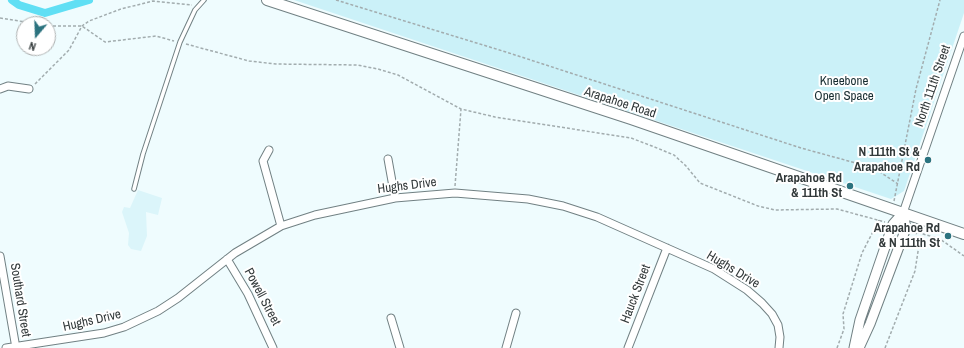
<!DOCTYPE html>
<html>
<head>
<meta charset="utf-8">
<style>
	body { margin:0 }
	#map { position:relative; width:964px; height:348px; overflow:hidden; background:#effcfe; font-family:"Archivo Narrow",sans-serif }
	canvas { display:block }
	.north { position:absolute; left:16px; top:16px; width:40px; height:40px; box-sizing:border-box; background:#fff; border:1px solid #adb0b0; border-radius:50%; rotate:199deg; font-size:11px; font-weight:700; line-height:16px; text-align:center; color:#32393a }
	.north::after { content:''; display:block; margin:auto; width:14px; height:18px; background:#2c737f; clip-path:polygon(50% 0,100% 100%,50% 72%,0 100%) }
</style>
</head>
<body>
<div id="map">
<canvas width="964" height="348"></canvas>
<div class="north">N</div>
</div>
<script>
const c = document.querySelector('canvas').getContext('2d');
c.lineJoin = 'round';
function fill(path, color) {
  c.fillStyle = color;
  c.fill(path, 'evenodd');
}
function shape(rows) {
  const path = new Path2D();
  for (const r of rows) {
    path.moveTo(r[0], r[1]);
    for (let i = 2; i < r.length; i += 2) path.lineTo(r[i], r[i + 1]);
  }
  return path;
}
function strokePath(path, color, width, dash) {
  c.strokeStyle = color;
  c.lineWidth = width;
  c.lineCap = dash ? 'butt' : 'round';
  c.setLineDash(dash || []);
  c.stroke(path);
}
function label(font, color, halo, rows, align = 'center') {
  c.font = font + ' "Archivo Narrow",sans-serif';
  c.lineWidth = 4;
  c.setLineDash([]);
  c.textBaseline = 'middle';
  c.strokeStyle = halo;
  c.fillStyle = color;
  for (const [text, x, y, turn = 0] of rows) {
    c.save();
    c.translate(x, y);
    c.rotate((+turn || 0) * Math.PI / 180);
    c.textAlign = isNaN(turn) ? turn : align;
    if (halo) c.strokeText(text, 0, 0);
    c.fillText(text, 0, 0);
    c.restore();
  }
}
fill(shape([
	[138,190,162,198,158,215,146,212,147,236,141,251,131,249,128,245,129,233,122,212,124,207,130,208]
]), '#dbf5fa');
fill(shape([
	[294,0,964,0,964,13,904,191,891,199]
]), '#cbf1f8');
strokePath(shape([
	[12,0,19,5,45,13,89,0]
]), '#60dff4', 8);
const service = shape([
	[134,189,143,154,180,42,195,10,204,0]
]);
const minor = shape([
	[0,89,8,86,29,89],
	[269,150,263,161,281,226],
	[388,159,395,198],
	[903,213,964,36],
	[0,256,16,348],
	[227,259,248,294,273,348],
	[391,318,400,348],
	[6,348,104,333,124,327,158,311,178,298,235,253,281,226,315,215,395,198,455,193,528,199,563,206,597,217,714,269,747,290,762,303,772,314,778,325,780,337,779,348],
	[506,348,516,313],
	[628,348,667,248]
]);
const tertiary = shape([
	[854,348,860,320,893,224,903,213],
	[859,348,870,324,906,228,903,213]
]);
const secondary = shape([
	[267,0,631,119,964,234]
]);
strokePath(service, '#718083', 5.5);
strokePath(minor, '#718083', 9);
strokePath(tertiary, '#718083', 11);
strokePath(secondary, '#718083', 12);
strokePath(shape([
	[336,0,506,52,801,148,874,168,898,184],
	[0,18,38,24],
	[48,26,82,26,105,42,156,36,174,41],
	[186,44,249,61,276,64,357,65,378,69,398,75,461,109,495,117,631,138,652,146,674,155,686,166,700,183,758,206,775,210,837,209,885,222],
	[35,84,69,50,82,26,89,21,121,9,153,1,192,5],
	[455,186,461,109],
	[894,201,916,89,940,0],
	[913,231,940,239,964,256],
	[837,348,844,329,843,314,862,253,879,220],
	[885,348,915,271,919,245,916,232]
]), '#a2acae', 1.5, [3, 2]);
strokePath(service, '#fff', 3.5);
strokePath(minor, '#fff', 7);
strokePath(tertiary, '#fff', 9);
strokePath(secondary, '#fff', 10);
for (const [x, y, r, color] of [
	[928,160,4,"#2c737f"],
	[850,186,4,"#2c737f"],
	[948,236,4,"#2c737f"]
]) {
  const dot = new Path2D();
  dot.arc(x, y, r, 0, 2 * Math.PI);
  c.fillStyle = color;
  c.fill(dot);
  strokePath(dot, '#fff', 1.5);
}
label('13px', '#172d31', '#fff', [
	["Kneebone",844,82],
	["Open Space",844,97]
]);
label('13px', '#32393a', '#fff', [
	["North 111th Street",933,86,-71],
	["Arapahoe Road",620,103,18],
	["Hughs Drive",407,186,-7],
	["Hughs Drive",733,270,31],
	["Hauck Street",636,294,-69],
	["Powell Street",262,297,62],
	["Southard Street",20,300,81],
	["Hughs Drive",92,321,-13]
]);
label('bold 13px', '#32393a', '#fff', [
	["N 111th St &",920,153],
	["Arapahoe Rd",920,168],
	["Arapahoe Rd",842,179],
	["& 111th St",842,194],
	["Arapahoe Rd",940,229],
	["& N 111th St",940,244]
], 'right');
</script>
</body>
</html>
